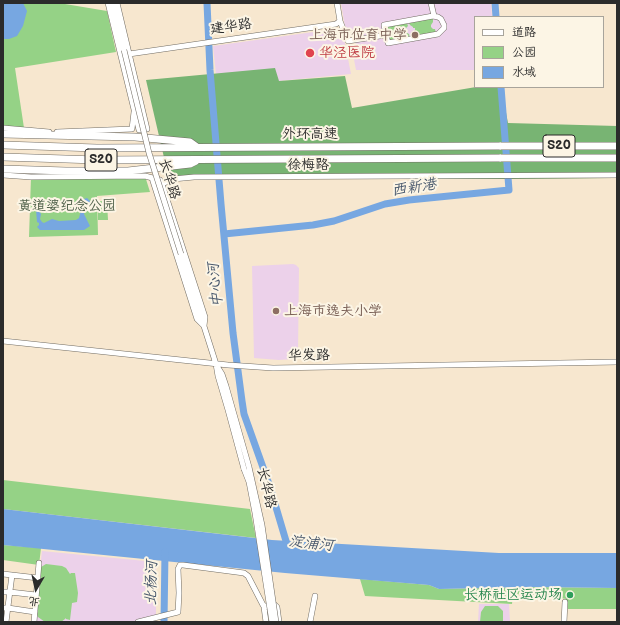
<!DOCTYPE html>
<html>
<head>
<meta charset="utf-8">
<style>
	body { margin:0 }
	#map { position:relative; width:620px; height:625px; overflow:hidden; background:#f7e7cf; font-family:"Balsamiq Sans","LXGW WenKai TC",sans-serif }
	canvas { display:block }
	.frame { position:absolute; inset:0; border:4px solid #2b2b2b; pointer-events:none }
	.legend { position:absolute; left:474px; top:16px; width:130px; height:72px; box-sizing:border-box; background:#fcf5e5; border:1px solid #a8a49b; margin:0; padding:5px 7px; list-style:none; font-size:12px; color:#2b2b2b }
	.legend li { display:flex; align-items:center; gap:8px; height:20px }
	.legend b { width:20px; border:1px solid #a8a49b }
	.north { position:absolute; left:16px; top:569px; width:40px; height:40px; -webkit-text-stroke:3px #fcf5e5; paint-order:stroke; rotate:189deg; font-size:11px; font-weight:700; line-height:16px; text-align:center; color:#2b2b2b }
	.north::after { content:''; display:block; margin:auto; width:14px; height:18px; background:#2b2b2b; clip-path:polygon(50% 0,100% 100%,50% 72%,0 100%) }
</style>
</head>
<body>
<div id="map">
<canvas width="620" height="625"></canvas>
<div class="frame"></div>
<ul class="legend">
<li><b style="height:5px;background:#fff"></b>道路</li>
<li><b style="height:11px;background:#95d286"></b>公园</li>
<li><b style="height:11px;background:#77a7e1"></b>水域</li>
</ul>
<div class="north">北</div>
</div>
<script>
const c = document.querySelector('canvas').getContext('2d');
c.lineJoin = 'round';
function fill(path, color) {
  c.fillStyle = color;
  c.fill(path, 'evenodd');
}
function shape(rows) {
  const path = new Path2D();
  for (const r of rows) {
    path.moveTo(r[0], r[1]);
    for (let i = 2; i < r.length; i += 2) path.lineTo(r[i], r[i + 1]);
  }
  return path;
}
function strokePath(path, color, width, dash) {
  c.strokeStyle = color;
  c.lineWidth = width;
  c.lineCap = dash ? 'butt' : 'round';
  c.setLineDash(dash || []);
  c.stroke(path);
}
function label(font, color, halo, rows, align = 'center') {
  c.font = font + ' "Balsamiq Sans","LXGW WenKai TC",sans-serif';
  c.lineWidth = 4;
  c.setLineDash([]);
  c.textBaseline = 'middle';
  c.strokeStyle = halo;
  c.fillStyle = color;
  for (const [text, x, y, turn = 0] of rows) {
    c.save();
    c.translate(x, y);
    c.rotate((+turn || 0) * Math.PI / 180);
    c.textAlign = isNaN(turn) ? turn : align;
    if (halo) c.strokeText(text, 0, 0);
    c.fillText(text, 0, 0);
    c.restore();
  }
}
fill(shape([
	[341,3,491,3,492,17,475,17,475,70,356,70,353,54,357,50,353,30,345,27],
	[342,28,351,74,279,81,216,74,213,46],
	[293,264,296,265,299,268,298,353,297,356,293,359,279,360,254,358,252,266],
	[42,551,156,562,156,617,135,622,34,622],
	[479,604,509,604,510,622,478,622]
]), '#ecd1ea');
fill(shape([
	[3,3,59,3,107,11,116,52,15,68,24,128,3,126],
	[433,18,433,22,431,25,431,27,433,29,435,29,436,34,412,37,411,34,415,30,415,28,413,28,413,27,410,25,409,23],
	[407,23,408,26,406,28,404,32,406,32,407,33,409,34,410,38,390,41,387,27],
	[145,176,150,192,97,196,98,235,29,237,31,177],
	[98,201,107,201,108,220,98,220],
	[3,480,250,509,256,538,3,509],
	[3,545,41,548,39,565,3,560],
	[46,564,62,566,66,568,70,574,71,573,75,573,78,593,77,602,72,603,70,620,66,619,66,618,65,619,61,622,45,622,38,617,37,614,41,567],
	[360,579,429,585,439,589,532,587,617,588,617,609,568,609,566,599,546,595,513,594,512,604,365,596],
	[485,606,498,606,503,611,503,622,480,622,481,612]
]), '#95d286');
fill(shape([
	[275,68,279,81,345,76,352,108,476,87,501,87,508,123,617,126,617,178,504,179,169,179,146,80]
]), '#78b473');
fill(shape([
	[3,3,23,3,27,11,23,26,17,36,9,39,3,39],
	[87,198,90,201,90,203,87,205,85,207,84,214,90,226,84,230,40,230,37,227,39,225,39,223,37,222,36,210,34,208,34,204,35,204,41,214,40,219,42,222,44,223,52,219,59,221,76,220,79,218,84,199],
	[3,509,272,540,499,553,617,553,617,588,532,587,439,589,429,585,285,573,3,545]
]), '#77a7e1');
strokePath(shape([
	[207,3,210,70,221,204,233,333,242,401,244,414,270,487,286,541,290,549],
	[495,3,496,17],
	[224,234,313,225,334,221,385,204,409,200,509,190,501,87],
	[164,622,165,552]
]), '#77a7e1', 7);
const minor = shape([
	[108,3,139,130,147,129,117,3],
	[112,3,124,50],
	[431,3,434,16],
	[340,21,348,41,386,35,384,25,433,16,438,17,441,19,444,25,444,28,438,34,388,43,386,35],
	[129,54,336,24,340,21,337,3],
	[3,128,49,132],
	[57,132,132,129,134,112],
	[3,175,31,177,145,176,160,180,162,184,205,317,204,326,197,319,152,178],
	[162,184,173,179,194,177,617,175],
	[181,254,216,364,218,376,228,410,244,469],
	[3,341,228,365,273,368,617,362],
	[217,366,222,374,226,386,249,467],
	[3,574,38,578],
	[3,592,10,592,36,595],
	[3,608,8,608,35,612],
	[6,622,12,575],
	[34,622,39,563],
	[138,622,178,612,179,593,178,569,180,565,183,565,244,573,248,576,263,605,265,606],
	[266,622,264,607,275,605,277,607,279,622],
	[310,622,315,596],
	[564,622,565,602]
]);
const highway = shape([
	[3,134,135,137,190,142,197,147],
	[3,145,97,148,501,146],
	[3,157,97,160,501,158],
	[3,169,66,171,128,171,190,164,196,161]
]);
strokePath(minor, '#726d64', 6);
strokePath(highway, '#726d64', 8);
strokePath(minor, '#fff', 5);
strokePath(highway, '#fff', 7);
const minorBridge = shape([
	[124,50,149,153,181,254],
	[249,467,262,525,276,622],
	[244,469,249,482,255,513,272,622]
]);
const highwayBridge = shape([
	[501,146,617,146],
	[501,158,617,158]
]);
strokePath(minorBridge, '#726d64', 6, []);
strokePath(highwayBridge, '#726d64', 8, []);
strokePath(minorBridge, '#fff', 5);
strokePath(highwayBridge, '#fff', 7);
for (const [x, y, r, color] of [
	[415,35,4,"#8d6e63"],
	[310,53,5,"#e0444e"],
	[276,311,4,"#8d6e63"],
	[570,595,4,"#2e9e5b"]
]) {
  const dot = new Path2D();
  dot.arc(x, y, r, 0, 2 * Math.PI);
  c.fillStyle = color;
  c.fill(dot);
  strokePath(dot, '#fcf5e5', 1.5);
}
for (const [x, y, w] of [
	[559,146,32],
	[101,160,32]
]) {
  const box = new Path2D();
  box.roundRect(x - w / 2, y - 11, w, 22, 3);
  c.fillStyle = '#fcf5e5';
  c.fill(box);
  strokePath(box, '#2b2b2b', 1);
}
label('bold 13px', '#2b2b2b', null, [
	["S20",559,146],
	["S20",101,160]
]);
label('14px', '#2b2b2b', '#fcf5e5', [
	["建华路",231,27,-8],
	["外环高速",310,134],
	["徐梅路",308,165],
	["长华路",169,179,73],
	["华发路",309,356,-1],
	["长华路",266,488,77]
]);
label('14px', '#785e54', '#fcf5e5', [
	["上海市位育中学",407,35],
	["上海市逸夫小学",284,311,"left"]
], 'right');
label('14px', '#be3a42', '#fcf5e5', [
	["华泾医院",319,53]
], 'left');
label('14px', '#4b5d46', '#fcf5e5', [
	["黄道婆纪念公园",67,206]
]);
label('14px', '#27864d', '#fcf5e5', [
	["长桥社区运动场",562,595]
], 'right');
label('italic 15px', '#46566b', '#fcf5e5', [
	["西新港",414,188,-9],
	["中心河",216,285,-96],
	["淀浦河",311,544,6],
	["北杨河",152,583,-89]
]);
</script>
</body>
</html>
